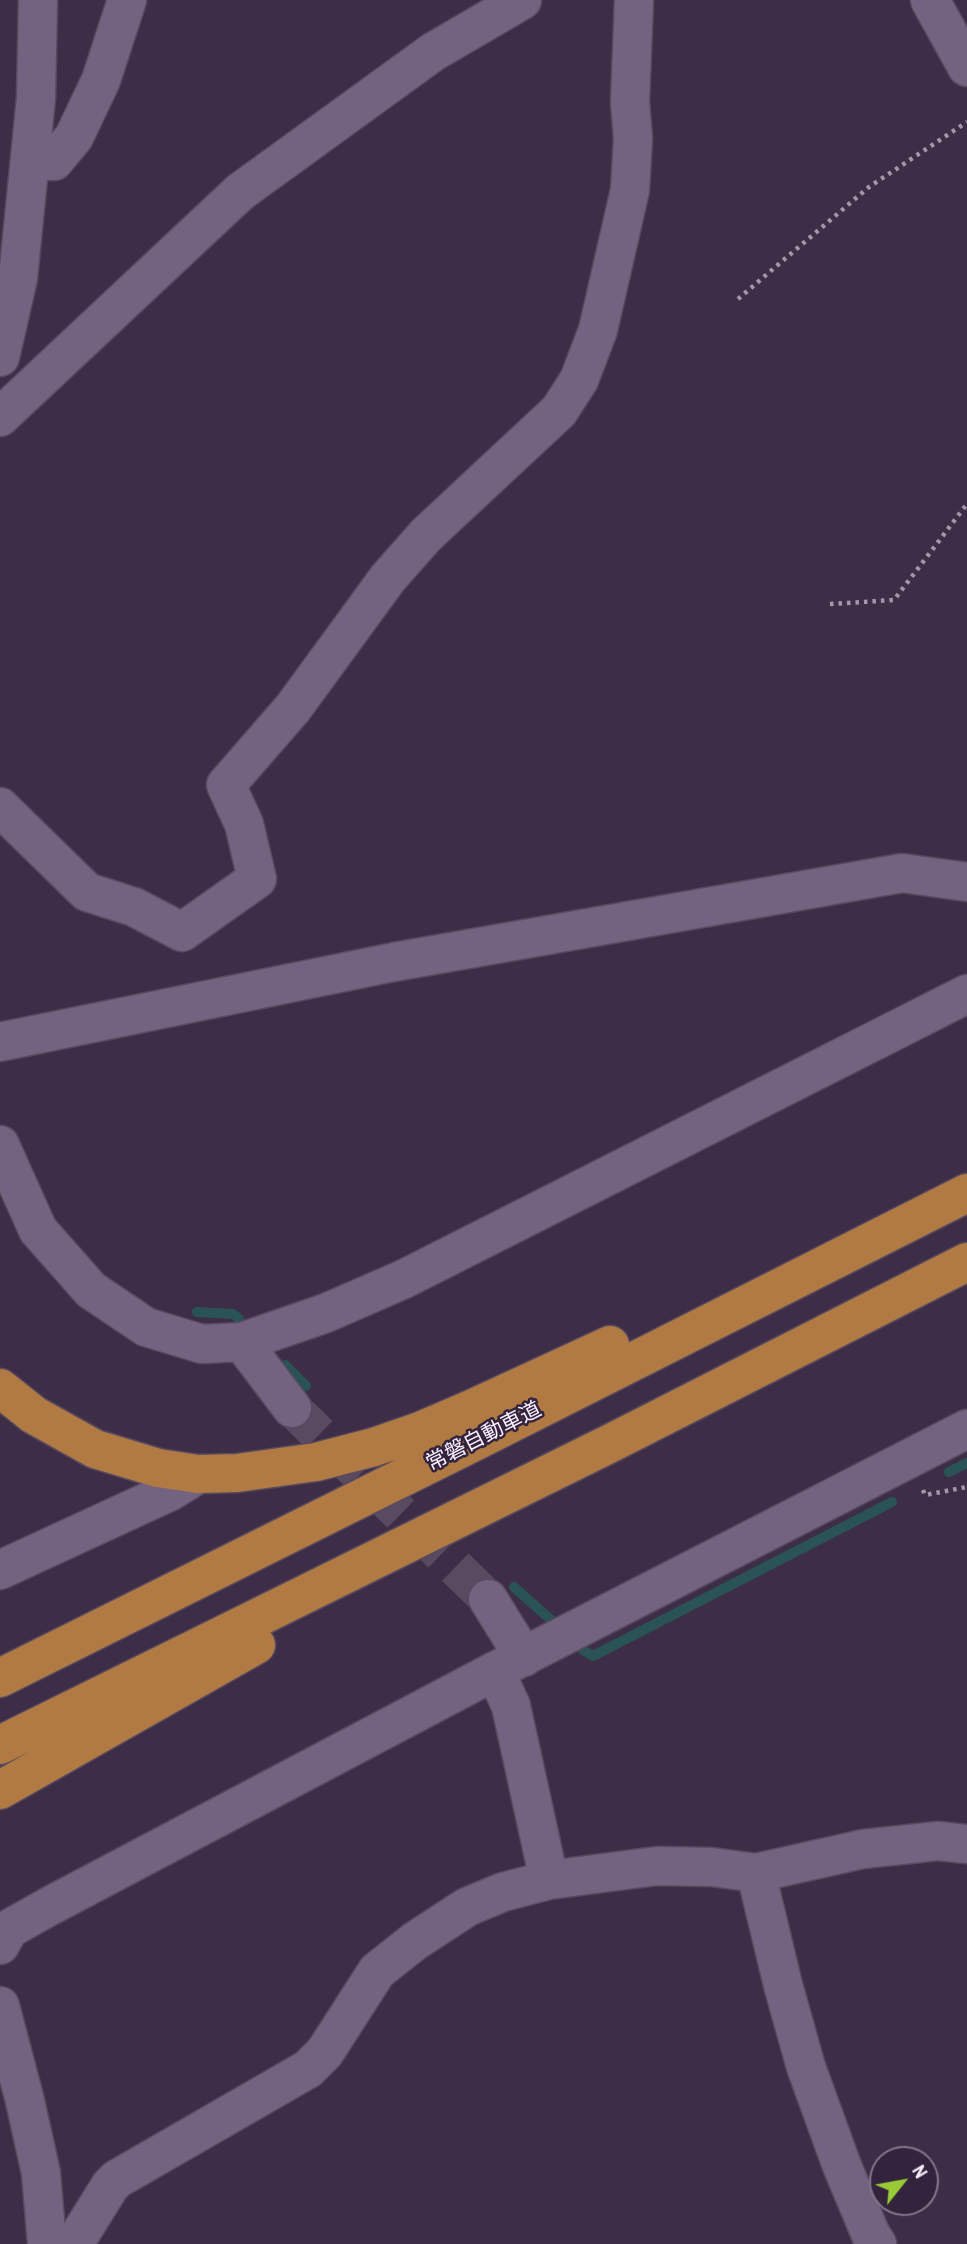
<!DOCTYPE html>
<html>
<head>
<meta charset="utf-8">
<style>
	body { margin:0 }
	#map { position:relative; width:967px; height:2244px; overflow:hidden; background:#3d2d47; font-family:"Archivo Narrow",sans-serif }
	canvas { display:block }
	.north { position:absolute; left:869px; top:2146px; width:70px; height:70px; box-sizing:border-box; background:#33233c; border:2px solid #82758a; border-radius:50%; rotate:59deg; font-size:19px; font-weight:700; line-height:28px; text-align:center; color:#f9f1fe }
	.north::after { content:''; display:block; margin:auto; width:24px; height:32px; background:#98cb36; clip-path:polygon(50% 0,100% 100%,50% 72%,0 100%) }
</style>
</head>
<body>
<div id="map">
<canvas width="967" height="2244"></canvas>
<div class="north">N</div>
</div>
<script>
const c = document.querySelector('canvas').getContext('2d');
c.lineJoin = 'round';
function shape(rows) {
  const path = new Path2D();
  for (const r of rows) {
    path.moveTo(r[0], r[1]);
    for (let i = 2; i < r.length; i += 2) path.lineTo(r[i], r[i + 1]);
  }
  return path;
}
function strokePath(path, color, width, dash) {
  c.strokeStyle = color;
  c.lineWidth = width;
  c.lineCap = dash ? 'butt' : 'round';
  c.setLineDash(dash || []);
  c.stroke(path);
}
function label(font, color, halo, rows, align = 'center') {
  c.font = font + ' "Archivo Narrow","Noto Sans JP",sans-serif';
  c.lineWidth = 5;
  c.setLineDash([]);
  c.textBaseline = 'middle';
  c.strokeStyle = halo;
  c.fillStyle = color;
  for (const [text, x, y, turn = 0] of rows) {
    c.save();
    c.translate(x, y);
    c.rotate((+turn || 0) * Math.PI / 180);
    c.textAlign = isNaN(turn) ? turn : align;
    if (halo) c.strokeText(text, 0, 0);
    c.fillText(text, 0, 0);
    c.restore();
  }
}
strokePath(shape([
	[197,1312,233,1314,239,1319],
	[285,1365,306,1386],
	[949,1472,967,1463],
	[514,1587,551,1620],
	[583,1650,593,1656,892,1502]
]), '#295356', 10);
strokePath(shape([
	[292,1408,488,1599]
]), '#594a62', 38, [38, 19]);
const minor = shape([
	[930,0,967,67],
	[30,161,54,161,74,137,101,80,127,0],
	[0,357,18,278,36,98,38,0],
	[0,417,240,192,433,52,522,0],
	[0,807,87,892,134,907,182,932,257,879,244,824,226,785,293,708,388,578,426,535,559,411,579,380,598,330,630,190,633,138,630,102,634,0],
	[0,1042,394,962,902,873,967,882],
	[0,1145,38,1230,91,1290,146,1327,202,1344,242,1342,326,1313,404,1279,967,994],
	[242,1342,292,1408],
	[0,1570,169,1492,198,1474],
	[488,1599,524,1657],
	[495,1671,511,1706,549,1880],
	[756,1873,863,1849,938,1841,967,1844],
	[0,1945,9,1929,48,1907,495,1671,967,1429],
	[0,2006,25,2101,41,2173,47,2244],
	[74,2244,110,2186,117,2179,308,2069,325,2052,377,1971,415,1941,467,1907,503,1892,549,1880,657,1866,712,1867,756,1873,783,1985,806,2067,842,2166,871,2235,877,2244]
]);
const highway = shape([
	[0,1388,34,1415,95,1449,158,1468,198,1474,237,1473,316,1462,374,1447,420,1431,469,1410,610,1345],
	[0,1678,478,1440,967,1193],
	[0,1745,611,1443,967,1262],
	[0,1790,256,1645]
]);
strokePath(minor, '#574a5f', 41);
strokePath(highway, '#574a5f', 41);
strokePath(shape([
	[738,299,869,187,967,122],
	[830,604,894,600,967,504],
	[923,1490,925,1495,967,1487]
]), '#a397aa', 4.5, [3.5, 5]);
strokePath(minor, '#746380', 38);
strokePath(highway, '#b17a42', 38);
label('21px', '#f9f1fe', '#33233c', [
	["常磐自動車道",484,1437,-27]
]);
</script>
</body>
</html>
